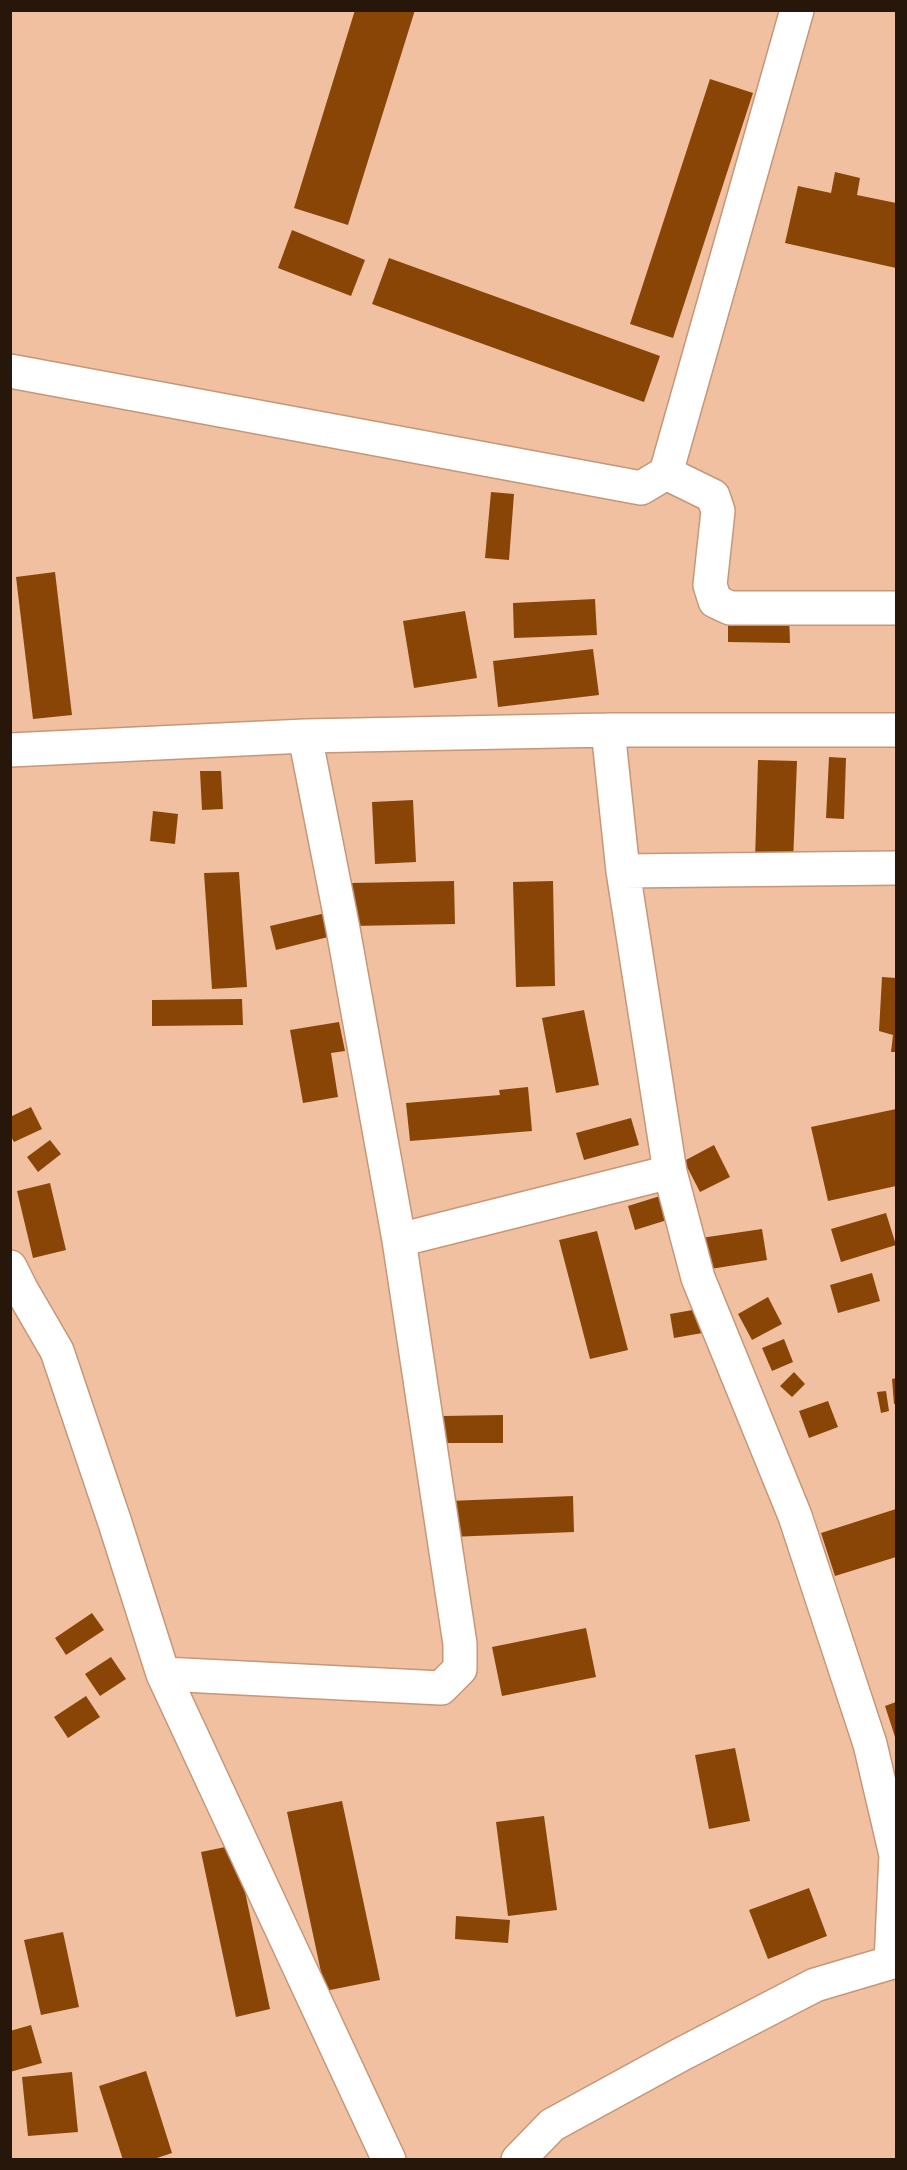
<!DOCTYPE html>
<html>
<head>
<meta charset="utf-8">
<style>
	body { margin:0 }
	#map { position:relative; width:907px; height:2170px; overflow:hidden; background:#f1c0a0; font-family:"Times New Roman",serif }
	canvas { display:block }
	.frame { position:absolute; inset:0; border:12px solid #27160a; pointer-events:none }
</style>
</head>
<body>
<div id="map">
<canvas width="907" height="2170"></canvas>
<div class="frame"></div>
</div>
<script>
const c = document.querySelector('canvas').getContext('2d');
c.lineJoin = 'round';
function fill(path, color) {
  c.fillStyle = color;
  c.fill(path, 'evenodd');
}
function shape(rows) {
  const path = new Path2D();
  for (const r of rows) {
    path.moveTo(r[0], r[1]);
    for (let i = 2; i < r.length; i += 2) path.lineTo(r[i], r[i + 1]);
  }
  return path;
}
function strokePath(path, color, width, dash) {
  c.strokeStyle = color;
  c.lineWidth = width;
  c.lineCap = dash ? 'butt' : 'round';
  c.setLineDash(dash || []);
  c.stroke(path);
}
fill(shape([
	[355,10,415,10,348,225,294,208],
	[710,79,753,93,673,338,630,324],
	[835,172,860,178,857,195,896,203,896,268,785,243,798,186,831,193],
	[292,230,365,260,351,296,278,268],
	[389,258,660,356,644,402,372,304],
	[491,492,514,494,509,560,485,558],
	[55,572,72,715,33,719,16,577],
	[595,599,597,635,514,638,513,603],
	[465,611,477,678,414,688,403,621],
	[728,613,789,613,790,643,728,642],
	[593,649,599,695,498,707,493,661],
	[829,757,846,758,844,819,826,818],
	[758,760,797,761,793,863,755,861],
	[200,771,221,771,223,809,202,810],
	[413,800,416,862,375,864,372,802],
	[153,811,178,814,175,844,150,841],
	[239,872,247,987,212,989,204,873],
	[454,881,455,924,352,926,351,883],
	[553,881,555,986,516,987,513,882],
	[330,912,336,935,276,950,270,926],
	[882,977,896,978,896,1052,891,1052,893,1035,879,1031],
	[242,999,243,1025,152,1026,152,1000],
	[584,1010,599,1085,556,1093,542,1018],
	[339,1022,345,1051,331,1053,338,1097,303,1103,290,1030],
	[528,1087,532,1131,410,1141,406,1103,500,1095,499,1090],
	[31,1107,42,1129,14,1142,10,1135,10,1117],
	[896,1109,896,1186,828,1201,811,1127],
	[631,1118,639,1145,584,1160,576,1133],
	[50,1140,61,1154,38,1172,27,1157],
	[714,1145,730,1177,700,1192,684,1161],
	[50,1183,66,1250,33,1258,17,1191],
	[673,1192,680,1216,635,1230,628,1206],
	[886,1213,896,1245,841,1262,831,1229],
	[762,1229,767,1260,698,1271,694,1239],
	[597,1231,628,1350,590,1359,559,1240],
	[872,1273,880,1301,838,1313,830,1285],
	[768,1297,782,1324,752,1340,738,1314],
	[704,1308,708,1332,674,1338,670,1314],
	[784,1339,793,1362,772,1371,762,1348],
	[794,1372,805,1384,792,1397,780,1386],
	[896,1378,896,1404,894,1404,892,1379],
	[886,1391,889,1411,881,1413,877,1392],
	[828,1401,838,1427,809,1438,799,1411],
	[503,1415,503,1443,443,1443,443,1416],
	[573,1496,574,1532,450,1537,449,1501],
	[896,1509,896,1557,835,1576,821,1533],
	[92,1613,104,1630,66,1655,55,1638],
	[586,1628,596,1677,502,1696,492,1647],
	[111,1657,126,1679,100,1696,85,1674],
	[86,1696,100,1717,68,1738,54,1717],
	[896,1702,896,1740,885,1706],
	[735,1748,750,1821,709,1829,695,1755],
	[342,1801,380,1980,325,1991,287,1812],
	[544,1816,557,1910,508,1916,496,1822],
	[235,1845,270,2009,236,2017,201,1852],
	[809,1888,827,1936,768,1959,749,1910],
	[456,1916,510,1920,508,1943,455,1939],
	[63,1932,79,2007,41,2015,24,1940],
	[31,2025,42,2063,10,2072,10,2031],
	[146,2071,172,2153,151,2160,123,2160,99,2086],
	[72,2072,78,2132,28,2136,22,2077]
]), '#884506');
const minor = shape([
	[10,371,641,488,666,473,797,10],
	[666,473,713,496,718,511,710,585,715,601,730,608,896,608],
	[608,730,623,871,670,1172,698,1278,795,1516,870,1744,896,1855,891,1962],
	[10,750,305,736,608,730,896,730],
	[623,871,896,868],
	[399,1240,670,1172],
	[10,1267,21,1289,57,1351,115,1523,163,1674,389,2160],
	[163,1674,441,1688,460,1669,460,1644,399,1240,343,929,305,736],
	[518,2160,552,2125,680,2055,815,1985,896,1961]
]);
strokePath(minor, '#c59778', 36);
strokePath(minor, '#fff', 33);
</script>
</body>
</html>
